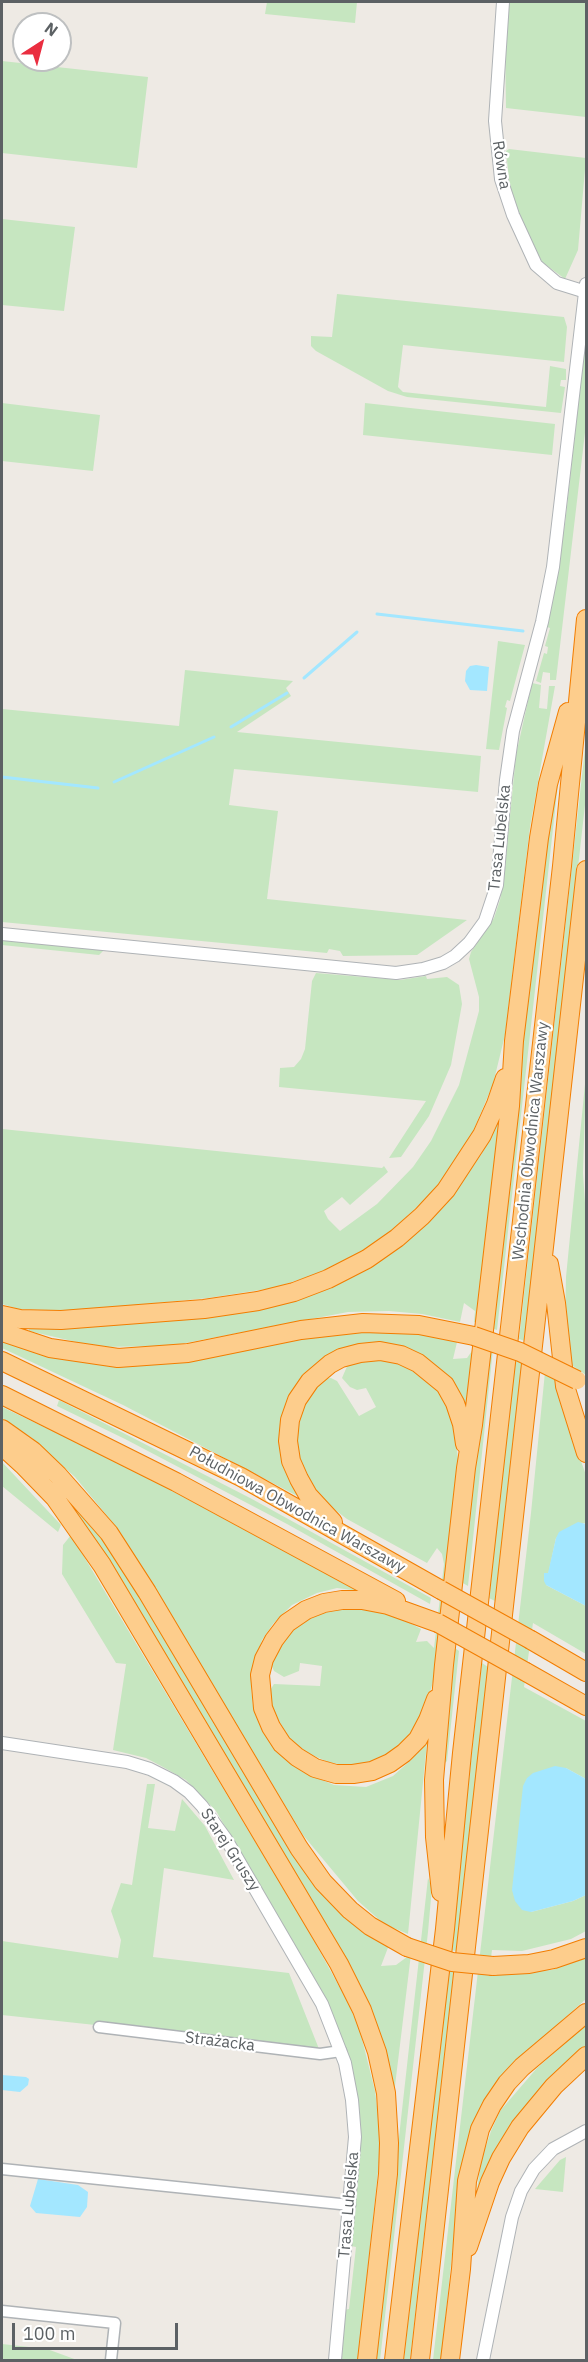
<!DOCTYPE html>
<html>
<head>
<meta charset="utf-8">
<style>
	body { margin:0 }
	#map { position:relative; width:588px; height:2362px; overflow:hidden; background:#eeeae4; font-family:"IBM Plex Sans",sans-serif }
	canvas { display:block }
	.frame { position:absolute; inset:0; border:3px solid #5c6164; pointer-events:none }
	.north { position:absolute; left:12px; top:12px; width:60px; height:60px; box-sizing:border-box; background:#fff; border:2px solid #bec0c1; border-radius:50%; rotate:36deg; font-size:16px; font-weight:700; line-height:24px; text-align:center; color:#5c6164 }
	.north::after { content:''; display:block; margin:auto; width:21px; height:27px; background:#ea2e40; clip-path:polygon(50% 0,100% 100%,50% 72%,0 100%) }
	.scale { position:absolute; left:12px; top:2323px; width:166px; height:27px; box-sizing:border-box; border:3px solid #5c6164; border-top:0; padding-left:8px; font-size:18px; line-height:21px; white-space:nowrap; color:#5c6164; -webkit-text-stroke:4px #fff; paint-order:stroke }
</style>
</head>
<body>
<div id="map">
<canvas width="588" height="2362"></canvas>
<div class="frame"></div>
<div class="north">N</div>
<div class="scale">100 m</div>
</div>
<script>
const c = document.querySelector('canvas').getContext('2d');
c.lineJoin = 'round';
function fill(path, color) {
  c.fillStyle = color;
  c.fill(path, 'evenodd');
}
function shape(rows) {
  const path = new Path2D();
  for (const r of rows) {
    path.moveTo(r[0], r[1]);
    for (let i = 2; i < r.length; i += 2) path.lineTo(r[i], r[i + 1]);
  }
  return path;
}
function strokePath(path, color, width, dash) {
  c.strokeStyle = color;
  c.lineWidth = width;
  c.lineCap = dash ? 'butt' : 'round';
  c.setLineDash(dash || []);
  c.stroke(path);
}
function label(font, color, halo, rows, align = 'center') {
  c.font = font + ' "IBM Plex Sans",sans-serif';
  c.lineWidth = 4.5;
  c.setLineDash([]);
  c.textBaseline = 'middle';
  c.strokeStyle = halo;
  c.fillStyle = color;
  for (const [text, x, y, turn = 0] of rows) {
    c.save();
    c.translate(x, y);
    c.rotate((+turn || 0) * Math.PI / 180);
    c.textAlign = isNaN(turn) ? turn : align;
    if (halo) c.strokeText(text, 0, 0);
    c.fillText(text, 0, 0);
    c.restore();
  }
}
fill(shape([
	[267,2,357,2,355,23,265,14],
	[509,2,586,2,586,117,506,108,505,39],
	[2,61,148,77,137,168,2,153],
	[509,149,586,158,578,250,565,279,542,262,524,225,510,189,506,151],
	[2,219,75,227,64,311,2,305],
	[337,294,564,317,567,327,564,362,403,345,398,387,403,392,546,407,550,366,566,369,566,380,561,380,560,386,565,387,561,413,407,397,388,391,316,351,311,346,311,336,332,337],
	[586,334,586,424,556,680,550,680,550,673,543,672,541,683,536,681,544,653,547,654,548,647,545,646,550,628,547,627,565,524],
	[2,403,100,415,93,471,2,461],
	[365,403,555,424,552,455,363,435],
	[498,641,525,645,510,701,507,700,505,707,507,708,499,750,486,749],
	[185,670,293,681,286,688,291,696,237,732,481,756,478,792,234,769,229,805,278,811,267,899,467,920,417,955,343,956,340,951,329,949,327,953,2,922,2,709,179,726],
	[532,683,541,685,539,708,547,709,549,686,555,686,530,827,505,1035,493,1084,472,1134,442,1181,430,1195,392,1230,359,1253,314,1275,273,1288,208,1298,75,1311,18,1309,2,1304,2,1129,382,1168,384,1166,388,1172,350,1205,342,1197,324,1211,328,1219,340,1231,377,1204,413,1167,431,1141,459,1085,479,1011,479,997,469,959,471,952,494,918,500,900,504,877,516,755],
	[586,740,586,796,525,1341,519,1339],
	[559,775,497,1330,491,1328,513,1119,544,858,552,804],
	[2,939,104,950,99,955,2,945],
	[316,973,400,980,426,976,427,979,447,977,459,985,462,1004,451,1065,429,1116,401,1157,389,1158,426,1101,279,1087,280,1068,294,1067,301,1059,305,1049,312,981],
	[586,1074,583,1173,586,1218,586,1375,570,1364,565,1325,566,1277],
	[502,1113,480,1324,474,1322,475,1311,464,1303,460,1322,422,1314,389,1311,348,1312,170,1346,98,1347,29,1331,29,1326,184,1319,233,1314,268,1308,305,1297,335,1286,381,1260,404,1244,443,1207,481,1155],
	[375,1328,458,1338,453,1359,467,1358,474,1348,470,1425,411,1353,327,1358,310,1369,298,1384,288,1403,307,1501,123,1405,2,1348,2,1340,52,1356,86,1363,124,1367,169,1363,316,1334],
	[487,1347,493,1349,468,1586,461,1582],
	[515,1358,522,1360,495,1601,489,1598],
	[371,1359,394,1361,416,1370,440,1391,453,1418,459,1467,439,1647,433,1682,427,1702,418,1724,404,1742,385,1757,365,1763,348,1766,328,1762,310,1754,291,1741,272,1709,269,1692,274,1684,320,1686,322,1666,300,1663,299,1671,284,1677,274,1671,271,1664,285,1638,297,1625,311,1615,346,1604,389,1613,406,1621,421,1629,416,1642,427,1641,434,1648,444,1564,442,1554,437,1548,427,1563,347,1519,322,1500,307,1481,300,1464,295,1428,301,1409,322,1379,331,1378,337,1381,359,1416,376,1407,366,1388,357,1390,350,1387,342,1378,348,1364],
	[545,1372,557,1378,562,1409,586,1475,586,1524,584,1523,556,1538,546,1585,586,1606,586,1654,533,1623,524,1687,586,1721,586,1779,566,1768,531,1912,573,1901,586,1895,586,1931,571,1939,522,1951,492,1950,489,1974,552,1970,586,1957,586,1999,508,2069,489,2092,475,2118,460,2178,441,2360,433,2360,531,1513],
	[59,1400,252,1499,431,1598,430,1604,287,1524,125,1439,57,1406],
	[2,1407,118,1462,359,1591,337,1588,317,1593,292,1605,273,1624,262,1640,254,1666,251,1688,253,1706,261,1729,275,1750,303,1772,334,1785,366,1787,393,1776,412,1759,427,1742,408,1934,384,1924,358,1901,303,1835,118,1529,75,1477,32,1438,2,1418],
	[24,1455,63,1491,91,1522,114,1553,294,1853,389,1945,381,1966,396,1965,411,1954,394,2094,376,2025],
	[2,1462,61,1525,58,1532,2,1486],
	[71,1535,308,1930,345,1997,359,2027,375,2091,379,2122,380,2153,358,2360,342,2360,344,2310,349,2309,356,2247,351,2246,358,2175,359,2115,349,2059,337,2025,328,2003,216,1811,186,1780,163,1767,146,1758,113,1750,126,1664,116,1663,62,1574,63,1545],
	[455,1648,459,1651,447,1761,444,1764],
	[482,1663,488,1667,456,1951,450,1950],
	[147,1784,155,1784,148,1828,175,1831,182,1799,205,1826,234,1880,164,1868,153,1957,289,1973,319,2049,2,2015,2,1941,118,1958,121,1940,111,1911,121,1883,132,1885],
	[428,1878,432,1887,428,1932,393,2246,380,2360,374,2360],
	[448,1967,454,1969,410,2360,404,2360],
	[586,2025,586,2046,557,2070,528,2103,505,2135,475,2204,481,2161,491,2131,500,2111,537,2068],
	[566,2157,563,2192,535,2189,560,2160],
	[2,2344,47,2349,77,2360,2,2360]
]), '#c6e6c0');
fill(shape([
	[476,665,489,667,487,691,470,690,465,681,466,671,470,666],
	[578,1522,586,1524,586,1606,546,1585,544,1581,544,1573,548,1573,556,1538,559,1532],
	[555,1766,566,1768,586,1779,586,1895,573,1901,531,1912,522,1910,515,1901,512,1890,523,1786,527,1778,533,1773],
	[2,2075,26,2077,29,2079,28,2085,20,2092,2,2090],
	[38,2179,78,2185,88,2192,87,2207,80,2217,36,2213,30,2206]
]), '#a3e7ff');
strokePath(shape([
	[377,614,523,631],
	[304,678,357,632],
	[231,727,287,693],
	[2,777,98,788],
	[114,782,214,737]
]), '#a3e7ff', 3);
const minor = shape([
	[99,2027,320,2054,341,2051],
	[2,2169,350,2205],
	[2,2311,115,2323,111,2360]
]);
const tertiary = shape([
	[503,2,495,121,501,179,513,215,536,265,557,283,586,292],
	[2,934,396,973,423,969,443,963,455,956,469,943,485,921,497,885,506,780,513,731,542,622,553,567,586,284],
	[2,1743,127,1762,150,1769,174,1781,189,1792,202,1806,226,1839,322,2004,345,2063,352,2100,355,2137,335,2360],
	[483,2360,512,2217,521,2191,534,2169,553,2149,586,2131]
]);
const motorway = shape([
	[549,1264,556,1303,565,1386,586,1453],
	[2,1315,20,1319,61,1320,204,1309,258,1301,294,1292,328,1279,367,1259,397,1238,422,1216,446,1190,482,1135,496,1104,505,1078],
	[2,1332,50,1348,118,1358,188,1353,301,1330,363,1323,419,1325,474,1336],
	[2,1361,241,1477,441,1590],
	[2,1395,176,1482,396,1601],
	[2,1429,33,1451,58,1475,109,1533,147,1592,299,1848,323,1882,350,1910,370,1926,407,1947],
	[2,1446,23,1465,55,1498,102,1565,339,1964,362,2010,377,2052,386,2093,389,2143,388,2174,367,2360],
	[333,1522,308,1495,299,1479,291,1461,288,1441,290,1420,297,1400,310,1381,330,1364,341,1358,360,1353,380,1351,401,1355,418,1363,445,1385,455,1403,462,1424,465,1444],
	[531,1640,586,1672],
	[526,1672,586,1706],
	[436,1699,428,1720,418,1739,404,1753,390,1763,372,1771,353,1774,336,1774,315,1768,297,1757,282,1744,271,1727,263,1708,260,1675,264,1659,274,1640,287,1623,306,1610,324,1603,342,1600,362,1600,388,1605,438,1623],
	[441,1892,435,1837,434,1780,444,1665,466,1468,473,1425,510,1106,514,1041,539,838,548,784,568,712],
	[493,1966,529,1964,554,1959,586,1948],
	[468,2247,490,2182,501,2158,520,2127,554,2086,586,2056],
	[394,2360,445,1929,462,1753,562,866,586,619],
	[420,2360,586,870],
	[450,2360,461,2269,467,2181,480,2129,492,2105,507,2083,522,2067,586,2013]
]);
strokePath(minor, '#afb3b6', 13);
strokePath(tertiary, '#afb3b6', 14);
strokePath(motorway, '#f27d00', 20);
strokePath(minor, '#fff', 10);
strokePath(tertiary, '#fff', 12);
strokePath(motorway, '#fdcd8c', 18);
const motorwayBridge = shape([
	[474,1336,520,1352,577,1380],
	[441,1590,531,1640],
	[438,1623,526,1672],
	[407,1947,452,1962,493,1966]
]);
strokePath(motorwayBridge, '#f27d00', 20, []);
strokePath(motorwayBridge, '#fdcd8c', 18);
label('16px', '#5c6164', '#fff', [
	["Równa",501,165,81],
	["Trasa Lubelska",500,838,-84],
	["Wschodnia Obwodnica Warszawy",531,1141,-84],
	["Południowa Obwodnica Warszawy",297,1510,29],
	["Starej Gruszy",230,1850,57],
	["Strażacka",220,2042,7],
	["Trasa Lubelska",349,2205,-85]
]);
</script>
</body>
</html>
